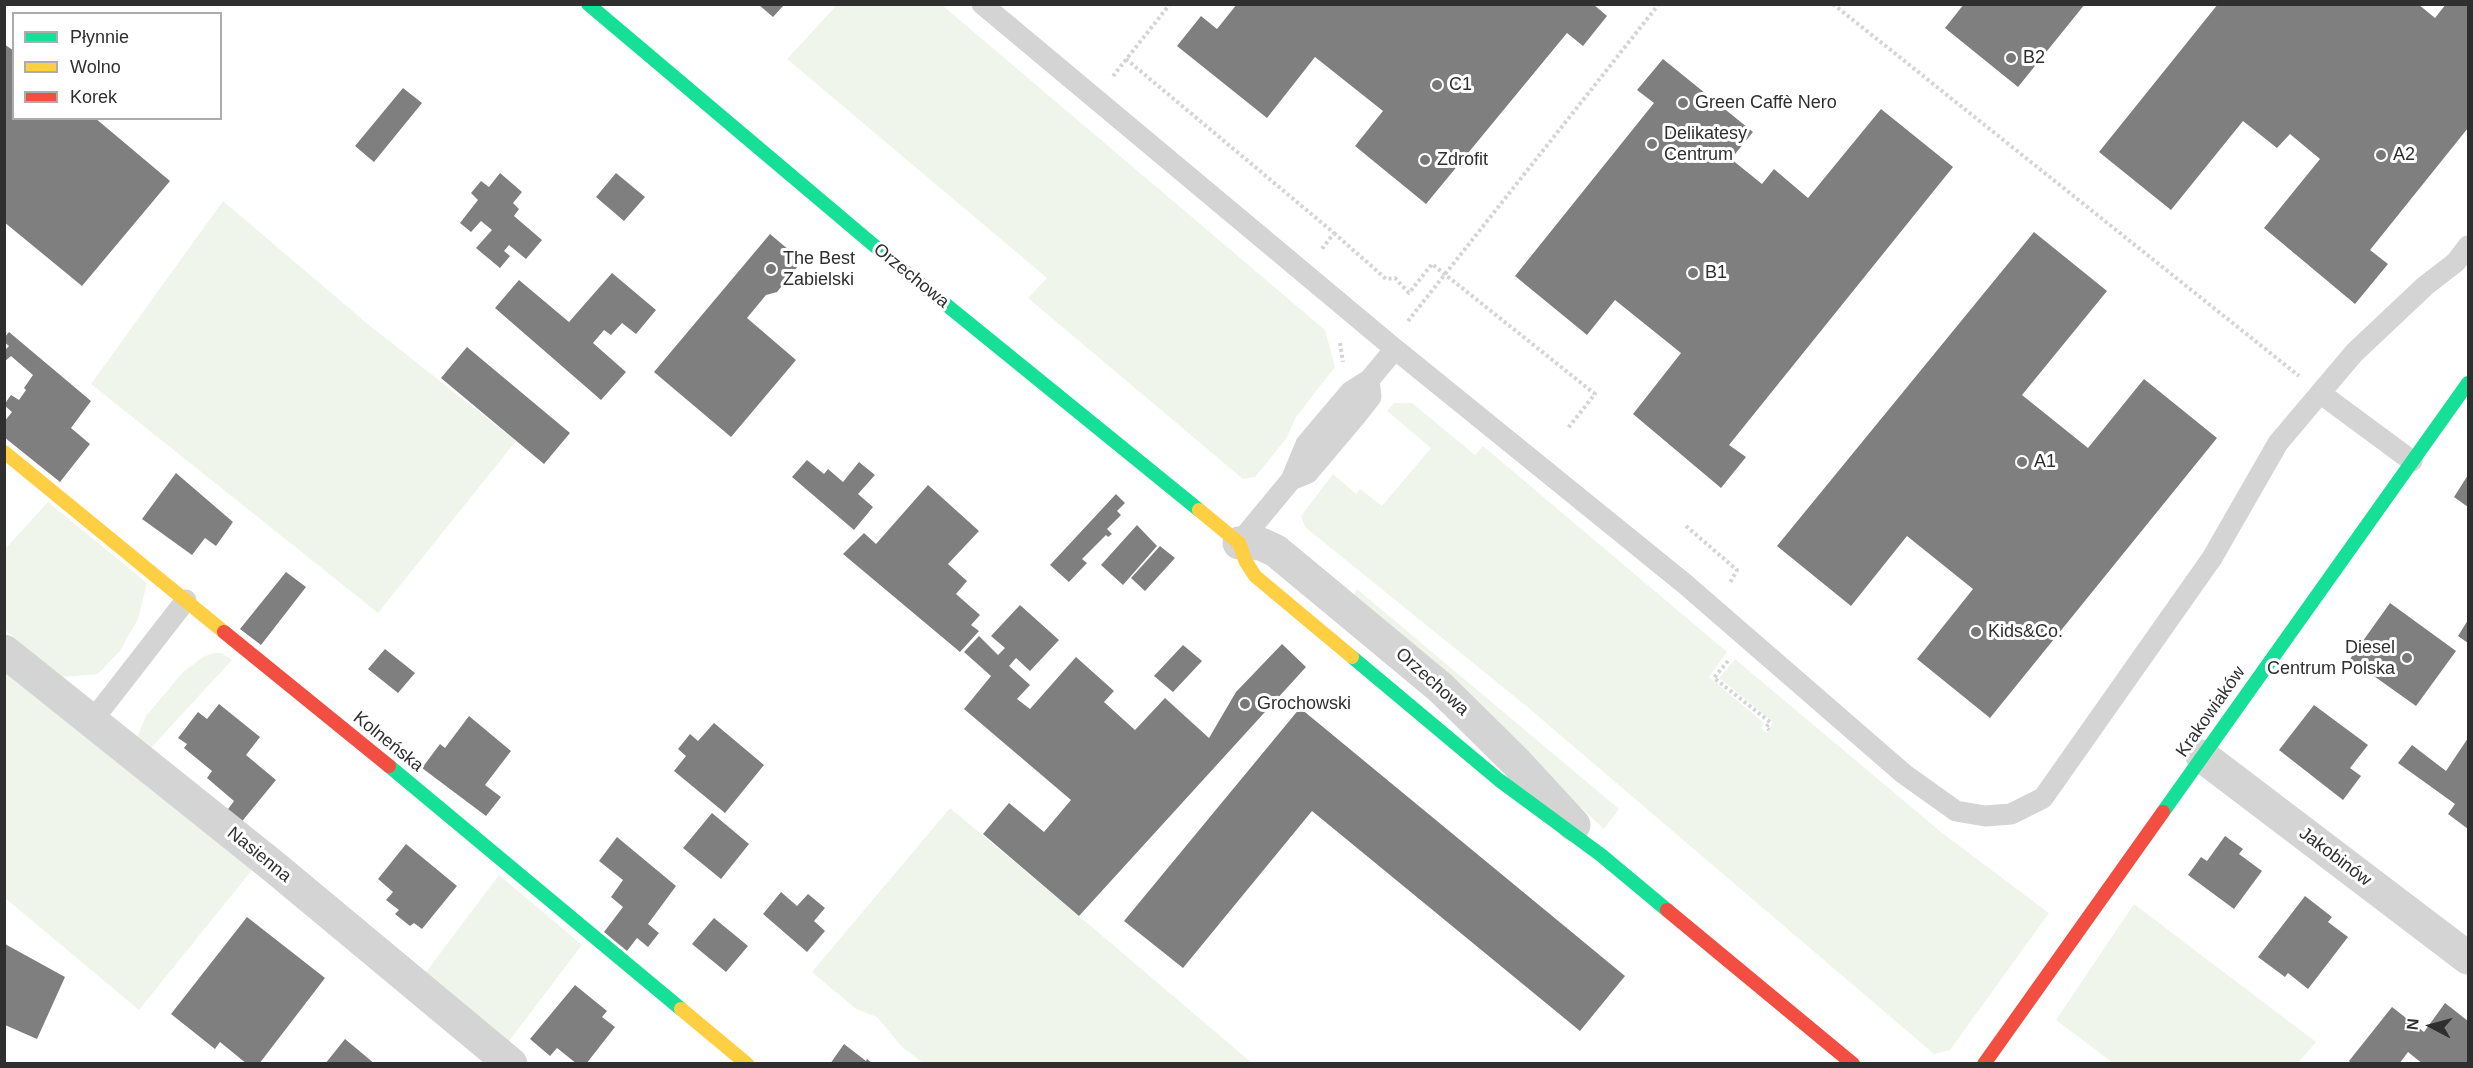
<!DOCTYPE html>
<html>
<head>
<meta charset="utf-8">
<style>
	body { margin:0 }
	#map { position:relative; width:2473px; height:1068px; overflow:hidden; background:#fff; font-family:Arial,sans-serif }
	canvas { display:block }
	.frame { position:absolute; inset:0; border:6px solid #2f2f2f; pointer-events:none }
	.legend { position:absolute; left:12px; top:12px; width:210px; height:108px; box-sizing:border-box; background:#fff; border:2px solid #acacac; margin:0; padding:8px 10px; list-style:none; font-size:18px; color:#2f2f2f }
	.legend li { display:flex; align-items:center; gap:12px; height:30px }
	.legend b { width:30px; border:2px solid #acacac }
	.north { position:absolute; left:2401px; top:996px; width:60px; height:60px; -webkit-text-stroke:4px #fff; paint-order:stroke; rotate:276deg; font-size:16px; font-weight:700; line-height:24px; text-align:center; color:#2f2f2f }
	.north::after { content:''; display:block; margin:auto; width:21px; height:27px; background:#2f2f2f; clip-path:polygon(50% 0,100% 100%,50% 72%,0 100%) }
</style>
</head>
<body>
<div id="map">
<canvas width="2473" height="1068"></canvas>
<div class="frame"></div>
<ul class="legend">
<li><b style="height:8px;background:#16e098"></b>Płynnie</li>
<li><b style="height:8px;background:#ffcf43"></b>Wolno</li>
<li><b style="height:8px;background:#f24e42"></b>Korek</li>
</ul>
<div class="north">N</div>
</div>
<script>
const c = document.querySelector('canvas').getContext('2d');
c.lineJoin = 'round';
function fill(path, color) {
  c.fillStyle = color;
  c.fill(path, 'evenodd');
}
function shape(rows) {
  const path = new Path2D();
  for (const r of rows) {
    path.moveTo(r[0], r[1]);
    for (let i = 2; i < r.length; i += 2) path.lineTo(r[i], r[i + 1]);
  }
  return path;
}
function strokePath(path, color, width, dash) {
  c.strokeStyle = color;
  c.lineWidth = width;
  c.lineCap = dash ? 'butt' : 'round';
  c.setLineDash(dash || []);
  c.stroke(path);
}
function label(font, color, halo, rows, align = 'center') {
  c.font = font + ' Arial,sans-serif';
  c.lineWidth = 6;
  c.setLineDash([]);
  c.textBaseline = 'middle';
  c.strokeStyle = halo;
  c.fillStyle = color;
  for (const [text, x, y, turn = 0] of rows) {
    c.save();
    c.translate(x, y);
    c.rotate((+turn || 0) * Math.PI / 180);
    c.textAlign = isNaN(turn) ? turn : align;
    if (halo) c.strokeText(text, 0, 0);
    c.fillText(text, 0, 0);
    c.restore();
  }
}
fill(shape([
	[837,5,942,5,1325,330,1335,367,1296,417,1286,439,1255,477,1243,479,1028,298,1047,278,787,59],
	[223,201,369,325,516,441,378,613,91,384],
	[1394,403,1412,403,1475,455,1483,446,1727,652,1709,677,1764,723,1761,728,1767,733,1773,722,1719,678,1735,659,1941,832,2049,913,1950,1050,1934,1054,1525,705,1305,527,1301,516,1333,474,1356,494,1360,489,1382,506,1431,448,1387,411],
	[48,502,147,583,138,619,120,651,98,674,61,677,5,630,4,550],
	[1357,589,1619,809,1604,829,1353,596],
	[214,653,222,653,232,660,149,750,136,740,146,716,183,672,203,657],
	[4,668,252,870,139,1010,5,898],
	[950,808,1079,916,1252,1063,923,1063,902,1047,877,1017,856,1009,812,972],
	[499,875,582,945,506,1045,423,976],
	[2134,904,2316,1042,2298,1063,2113,1063,2056,1020]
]), '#f0f5ec');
fill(shape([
	[1237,4,1593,4,1607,16,1583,46,1567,33,1426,204,1355,146,1383,111,1315,57,1267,118,1177,46,1201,16,1217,29],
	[1964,4,2085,4,2018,87,1945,28],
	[2218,4,2418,4,2435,18,2446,4,2468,4,2468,128,2370,250,2388,264,2355,304,2264,228,2320,159,2290,134,2277,148,2243,121,2171,210,2099,152],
	[759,5,784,5,773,17],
	[4,44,14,51,14,118,95,118,170,181,82,286,4,222],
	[1663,59,1753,132,1731,159,1762,184,1774,169,1808,198,1881,109,1953,167,1729,445,1746,457,1721,488,1633,414,1681,353,1615,300,1587,335,1515,276,1654,103,1637,90],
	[403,88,422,103,374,162,355,146],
	[500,173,522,192,513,203,519,209,514,216,542,240,526,259,509,245,504,251,510,256,500,268,476,248,492,230,481,221,471,232,460,223,478,200,471,193,481,181,489,187],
	[616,173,645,197,624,221,596,197],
	[2034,232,2107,291,2022,395,2088,448,2144,379,2217,438,1990,718,1917,659,1973,589,1907,536,1851,606,1777,546],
	[770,234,802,261,777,292,766,295,747,318,796,360,731,437,654,372],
	[612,273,656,310,636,334,622,323,611,335,604,330,593,343,626,372,601,400,495,308,519,280,569,322],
	[9,332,91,401,71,428,90,444,60,482,4,437,4,422,12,412,4,405,11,395,19,400,26,390,24,388,33,375,11,356,4,362,4,351,9,346,4,342,4,338],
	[467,347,570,433,544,464,441,378],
	[807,460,824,474,828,469,843,482,859,462,875,475,858,494,873,507,854,530,792,477],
	[176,473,233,522,216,546,205,538,192,555,142,519],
	[2468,475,2468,507,2454,497],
	[928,485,979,531,948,564,967,581,956,594,980,615,971,625,979,631,960,652,843,554,864,533,876,544],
	[1116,494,1125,503,1117,511,1121,515,1107,529,1112,534,1108,537,1106,535,1082,559,1087,563,1069,582,1050,565],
	[1137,525,1157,546,1123,585,1101,565],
	[1160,546,1175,558,1145,591,1131,578],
	[286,572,306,587,261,645,240,629],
	[2390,603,2456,651,2416,706,2350,659],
	[1020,605,1059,640,1030,671,1016,658,1009,666,1030,685,1017,699,1030,709,1076,657,1114,691,1104,702,1135,730,1165,698,1209,738,1236,692,1282,644,1306,667,1079,916,983,834,1009,803,1044,832,1071,800,964,709,991,676,964,652,979,636,998,655,1005,648,991,636],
	[2468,620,2468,643,2458,636],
	[1183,645,1202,661,1173,692,1154,676],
	[385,649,415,673,398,693,368,669],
	[219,704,260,737,246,755,276,780,239,825,225,813,234,801,207,778,212,771,184,748,187,744,178,738,198,712,207,719],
	[2314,705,2368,745,2350,768,2361,776,2343,800,2279,750],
	[1300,708,1625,976,1580,1031,1312,811,1183,968,1124,921],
	[469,716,511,751,485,785,501,797,486,816,422,768,440,744,445,748],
	[714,723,764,765,725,813,674,771,686,756,678,749,690,734,698,741],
	[2468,738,2468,829,2448,814,2455,804,2398,763,2412,745,2446,771],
	[712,813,749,844,721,879,683,848],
	[2225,836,2243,849,2239,854,2262,871,2234,909,2188,875,2201,857,2207,861],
	[617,837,676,886,648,924,659,933,648,947,637,938,627,951,604,932,623,907,611,897,623,880,599,861],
	[406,844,457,886,422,929,414,923,410,926,395,914,399,910,386,900,393,892,378,879],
	[781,892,797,906,808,894,825,908,814,921,825,931,807,952,763,914],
	[2305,896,2332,917,2328,922,2348,937,2308,989,2288,973,2285,977,2258,957],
	[247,917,325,978,259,1064,247,1064,220,1042,215,1049,171,1014],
	[714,918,748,946,726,972,692,944],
	[5,944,65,977,37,1039,5,1025],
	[575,985,607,1011,602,1017,615,1027,586,1064,577,1064,557,1048,550,1056,530,1039],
	[2445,1003,2468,1021,2467,1064,2423,1064,2408,1052,2399,1064,2352,1064,2349,1061,2392,1007,2424,1032],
	[345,1039,375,1064,325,1064],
	[844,1044,866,1061,867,1059,873,1064,830,1064]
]), '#7f7f7f');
strokePath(shape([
	[1833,4,2299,376],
	[1126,59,1334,233,1321,250],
	[1113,76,1170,4],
	[1334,233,1386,279,1395,278,1409,293,1432,264,1595,394,1568,428],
	[1408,321,1659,4],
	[1340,343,1343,362],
	[1686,526,1737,570,1730,583],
	[1728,661,1714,678,1770,722,1766,727,1769,730]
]), '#d4d4d4', 4, [3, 3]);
strokePath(shape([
	[982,4,1395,349],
	[2320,393,2412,461],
	[1291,480,1308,473,1356,416,1371,397,1369,380],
	[1239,543,1291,480,1306,444,1350,392,1369,380,1395,349,1685,584,1904,774,1956,811,1985,816,2011,814,2043,798,2212,558,2278,443,2354,353,2425,286,2456,262,2468,246],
	[92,721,186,600]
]), '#d4d4d4', 21);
strokePath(shape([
	[1239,543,1261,544,1276,551,1441,688,1515,761,1574,825],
	[4,651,273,866,511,1064],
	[2202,756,2468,958]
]), '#d4d4d4', 33);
strokePath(shape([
	[588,4,896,264,1199,510],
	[1352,657,1499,780,1601,855,1667,910],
	[389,766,681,1009],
	[2163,812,2468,383]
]), '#16e098', 14);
strokePath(shape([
	[4,452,224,632],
	[1199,510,1239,543,1246,562,1255,576,1352,657],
	[681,1009,747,1064]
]), '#ffcf43', 14);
strokePath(shape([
	[224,632,389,766],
	[1667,910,1853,1064],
	[1984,1064,2163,812]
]), '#f24e42', 14);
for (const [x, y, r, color] of [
	[2011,58,6,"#787878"],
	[1437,85,6,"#787878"],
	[1683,103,6,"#787878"],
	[1652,144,6,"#787878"],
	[2381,155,6,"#787878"],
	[1425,160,6,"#787878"],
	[771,269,6,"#787878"],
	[1693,273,6,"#787878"],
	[2022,462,6,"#787878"],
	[1976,632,6,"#787878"],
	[2407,658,6,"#787878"],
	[1245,704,6,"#787878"]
]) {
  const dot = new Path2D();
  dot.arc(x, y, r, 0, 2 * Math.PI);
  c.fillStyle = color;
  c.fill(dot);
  strokePath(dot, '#fff', 2);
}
label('18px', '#2f2f2f', '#fff', [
	["B2",2023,58],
	["C1",1449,85],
	["Green Caffè Nero",1695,103],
	["Delikatesy",1664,134],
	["Centrum",1664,155],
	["A2",2393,155],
	["Zdrofit",1437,160],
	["The Best",783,259],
	["Zabielski",783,280],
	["B1",1705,273],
	["A1",2034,462],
	["Kids&Co.",1988,632],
	["Diesel",2395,648,"right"],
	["Centrum Polska",2395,669,"right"],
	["Grochowski",1257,704]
], 'left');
label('18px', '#2f2f2f', '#fff', [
	["Orzechowa",911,276,39],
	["Orzechowa",1432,682,42],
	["Krakowiaków",2211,712,-55],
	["Kolneńska",388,742,39],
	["Nasienna",259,855,39],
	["Jakobinów",2335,857,37]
]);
</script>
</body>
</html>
